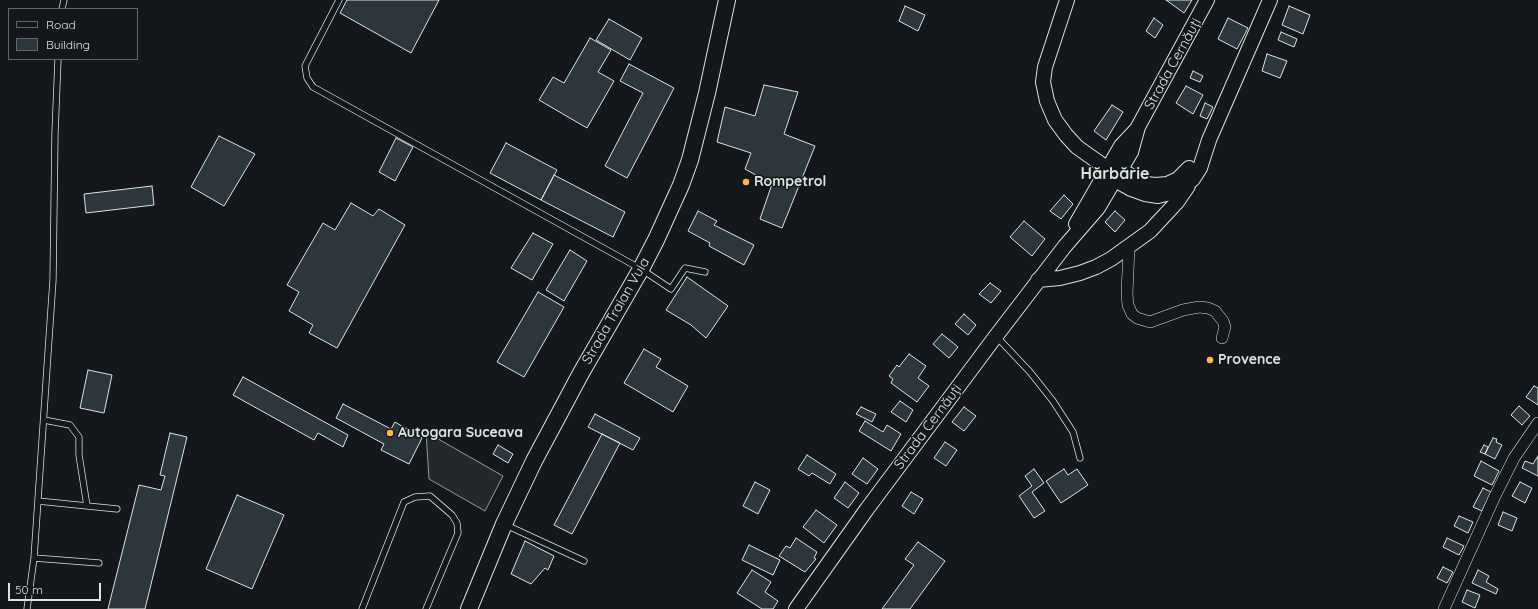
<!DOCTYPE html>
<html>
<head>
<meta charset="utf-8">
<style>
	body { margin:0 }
	#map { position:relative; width:1538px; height:609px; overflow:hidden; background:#14181c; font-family:Quicksand,sans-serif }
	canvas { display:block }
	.legend { position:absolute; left:8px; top:8px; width:130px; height:52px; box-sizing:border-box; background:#14181c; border:1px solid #626a69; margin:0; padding:5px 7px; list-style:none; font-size:12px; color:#d8e6dc }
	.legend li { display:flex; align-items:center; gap:8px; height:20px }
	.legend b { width:20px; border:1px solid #626a69 }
	.scale { position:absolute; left:8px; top:583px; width:93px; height:18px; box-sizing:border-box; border:2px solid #d8e6dc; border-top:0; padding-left:5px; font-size:12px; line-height:14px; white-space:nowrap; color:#d8e6dc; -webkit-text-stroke:3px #14181c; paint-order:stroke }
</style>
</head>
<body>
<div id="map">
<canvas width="1538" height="609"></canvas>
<ul class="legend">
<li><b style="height:5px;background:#14181c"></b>Road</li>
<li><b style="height:11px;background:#2c363c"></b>Building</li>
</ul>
<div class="scale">50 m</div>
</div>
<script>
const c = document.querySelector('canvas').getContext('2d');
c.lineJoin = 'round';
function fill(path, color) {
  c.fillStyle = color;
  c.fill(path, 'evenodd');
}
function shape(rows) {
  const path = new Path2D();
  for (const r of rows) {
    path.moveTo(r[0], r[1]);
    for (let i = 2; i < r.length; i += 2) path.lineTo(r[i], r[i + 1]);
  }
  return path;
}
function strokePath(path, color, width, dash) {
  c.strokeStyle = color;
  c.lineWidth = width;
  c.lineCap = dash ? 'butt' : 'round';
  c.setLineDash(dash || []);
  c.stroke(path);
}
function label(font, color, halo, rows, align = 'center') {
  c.font = font + ' Quicksand,sans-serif';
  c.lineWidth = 3;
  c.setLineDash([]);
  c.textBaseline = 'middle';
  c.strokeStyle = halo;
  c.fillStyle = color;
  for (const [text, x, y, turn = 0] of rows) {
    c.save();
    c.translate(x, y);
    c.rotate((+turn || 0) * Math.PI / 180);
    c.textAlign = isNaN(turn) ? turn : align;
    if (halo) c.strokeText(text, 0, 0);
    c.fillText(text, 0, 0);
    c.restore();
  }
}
const parking = shape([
	[426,432,503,476,485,511,429,479,426,432]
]);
fill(parking, '#24282b');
strokePath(parking, '#939e99', 1);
const building = shape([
	[347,0,439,0,411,53,340,13,347,0],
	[1166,0,1192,0,1184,13,1166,0],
	[905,6,925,15,918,31,899,21,905,6],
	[1289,6,1310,15,1303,34,1282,25,1289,6],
	[1154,18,1163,25,1155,38,1146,31,1154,18],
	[1228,18,1248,28,1237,49,1218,39,1228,18],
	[609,19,642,38,630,60,596,40,609,19],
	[1281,32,1297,39,1294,47,1278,40,1281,32],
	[590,38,611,50,598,72,614,81,587,128,539,100,553,77,564,83,590,38],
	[1267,54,1287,61,1280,78,1262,71,1267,54],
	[629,64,674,88,627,178,605,166,643,93,620,81,629,64],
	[1193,71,1203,76,1200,82,1190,78,1193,71],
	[764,85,798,92,784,134,815,146,782,228,760,219,772,184,745,169,751,153,717,142,725,107,755,116,764,85],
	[1186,86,1203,95,1193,114,1176,103,1186,86],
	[1205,103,1213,107,1207,119,1200,116,1205,103],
	[1112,105,1123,112,1106,140,1094,131,1112,105],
	[219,136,255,154,224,206,191,187,219,136],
	[396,138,413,147,395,181,379,172,396,138],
	[506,143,557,170,541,200,490,173,506,143],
	[554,175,625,212,613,237,541,200,554,175],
	[152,186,154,205,86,213,84,194,152,186],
	[1064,195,1073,204,1061,219,1050,211,1064,195],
	[351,203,373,216,379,209,405,225,337,348,309,333,313,325,289,311,299,292,287,285,323,223,335,230,351,203],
	[698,211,717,221,714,225,754,245,744,265,709,246,710,243,688,231,698,211],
	[1115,211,1125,220,1115,232,1105,222,1115,211],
	[1024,221,1045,239,1032,256,1010,237,1024,221],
	[533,233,553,244,532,280,511,268,533,233],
	[570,250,587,261,564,301,546,290,570,250],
	[687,277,728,306,706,338,691,325,666,310,687,277],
	[990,283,1001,291,991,303,979,294,990,283],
	[538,292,564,307,524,377,497,362,538,292],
	[964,314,976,325,968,335,955,324,964,314],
	[942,334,958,347,949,358,933,344,942,334],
	[644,349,661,359,656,367,688,386,673,412,624,383,644,349],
	[909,354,926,366,918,378,929,386,917,402,891,383,893,379,889,376,897,365,899,367,909,354],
	[88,370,112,375,104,413,80,408,88,370],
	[243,377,348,435,343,447,318,433,314,440,233,395,243,377],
	[1534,386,1538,388,1538,405,1526,397,1534,386],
	[900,401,913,410,906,422,891,412,900,401],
	[343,404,391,429,395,422,422,438,409,464,381,450,384,444,336,418,343,404],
	[1519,406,1530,416,1522,425,1511,415,1519,406],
	[861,407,876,414,872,422,856,414,861,407],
	[964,407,976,416,964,431,952,422,964,407],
	[595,414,640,438,633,450,588,427,595,414],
	[865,421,883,432,887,425,901,434,891,451,859,431,865,421],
	[170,433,187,437,145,609,108,609,139,485,161,490,165,476,160,475,170,433],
	[602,434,620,443,572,534,554,525,602,434],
	[1493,438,1497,439,1496,442,1502,445,1495,459,1485,454,1493,438],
	[945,442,957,450,946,466,934,458,945,442],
	[498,445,513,454,508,463,493,454,498,445],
	[1484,445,1488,447,1485,454,1480,452,1484,445],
	[807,455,836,474,830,484,812,473,809,476,798,469,807,455],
	[1538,456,1538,476,1522,468,1525,461,1533,464,1538,456],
	[863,458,878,469,867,484,852,474,863,458],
	[1481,461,1499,471,1492,485,1474,476,1481,461],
	[1034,469,1044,483,1032,492,1045,511,1034,518,1019,496,1032,486,1025,476,1034,469],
	[1064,469,1068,475,1077,469,1088,485,1061,503,1046,481,1064,469],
	[755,482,770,490,758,514,743,506,755,482],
	[845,482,859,493,848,508,834,498,845,482],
	[1520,482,1532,488,1525,503,1512,496,1520,482],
	[1483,488,1491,492,1482,511,1473,507,1483,488],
	[911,492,923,499,914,514,902,506,911,492],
	[237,495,284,515,252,589,206,569,237,495],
	[816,510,837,525,824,543,803,527,816,510],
	[1503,512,1517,518,1512,531,1498,525,1503,512],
	[1459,516,1473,522,1468,533,1454,526,1459,516],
	[796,538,817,552,814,558,816,559,805,572,779,556,786,546,790,548,796,538],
	[1447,538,1464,546,1459,555,1443,547,1447,538],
	[525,541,554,556,548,570,545,568,531,584,511,574,525,541],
	[918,542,945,561,910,609,882,609,914,565,905,559,918,542],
	[749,545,780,560,773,575,742,560,749,545],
	[1443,567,1453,572,1447,583,1437,578,1443,567],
	[752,570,771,582,765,592,778,601,773,609,762,609,737,593,752,570],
	[1478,570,1489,576,1486,582,1498,589,1496,594,1472,583,1478,570],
	[1467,590,1480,595,1475,608,1462,602,1467,590]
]);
fill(building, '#2c363c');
strokePath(building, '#d8e6dc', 1);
const service = shape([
	[339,0,305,66,307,78,313,87,641,269,671,289,685,268,705,272],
	[62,9,64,0],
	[996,336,1030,372,1053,401,1073,432,1080,458],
	[44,420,70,425,79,437,79,455,87,506],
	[38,501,117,509],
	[506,525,584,561],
	[34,558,99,563],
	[27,609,34,558,53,280,55,133,58,59],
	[362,609,404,502,415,497,430,496,452,515,457,523,458,533,426,609]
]);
const minor = shape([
	[1129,247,1127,294,1128,305,1132,314,1137,318,1150,322,1183,310,1199,307,1208,308,1215,311,1223,321,1225,327,1222,338],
	[1444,609,1495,496,1514,458,1538,423]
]);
const tertiary = shape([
	[1067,0,1045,67,1043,82,1047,101,1055,120,1066,135,1077,147,1108,169,1115,180,1131,189,1145,194,1158,196,1174,192,1183,187,1193,179,1200,168,1209,140,1270,0],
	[1113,170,1121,170,1146,184,1156,185,1167,184,1178,179,1189,168],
	[1076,224,1121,146,1136,130],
	[1038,280,1060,278,1080,273,1096,267,1111,259,1150,231,1177,202,1188,186],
	[796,609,867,509,996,336,1065,246,1098,208,1131,152,1138,127,1207,0]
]);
const secondary = shape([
	[469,609,504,524,534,461,581,373,641,269,656,240,681,185,690,160,707,93,727,0]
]);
strokePath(service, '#d8e6dc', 7);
strokePath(minor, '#d8e6dc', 12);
strokePath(tertiary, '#d8e6dc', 16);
strokePath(secondary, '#d8e6dc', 18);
strokePath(service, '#14181c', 5.5);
strokePath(minor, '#14181c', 11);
strokePath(tertiary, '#14181c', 14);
strokePath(secondary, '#14181c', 16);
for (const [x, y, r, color] of [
	[746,182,4,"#ffb74d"],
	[1210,360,4,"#ffb74d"],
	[390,433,4,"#ffb74d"]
]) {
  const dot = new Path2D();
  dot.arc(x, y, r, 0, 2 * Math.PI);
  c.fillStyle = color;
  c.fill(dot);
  strokePath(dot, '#14181c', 1.5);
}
label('14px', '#d8e6dc', '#14181c', [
	["Strada Cernăuți",1173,64,-61],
	["Strada Traian Vuia",616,311,-60],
	["Strada Cernăuți",928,427,-53]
]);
label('bold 14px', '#d8e6dc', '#14181c', [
	["Rompetrol",754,182],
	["Provence",1218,360],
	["Autogara Suceava",398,433]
], 'left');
label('bold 16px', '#d8e6dc', '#14181c', [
	["Hărbărie",1115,174]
]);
</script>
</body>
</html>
